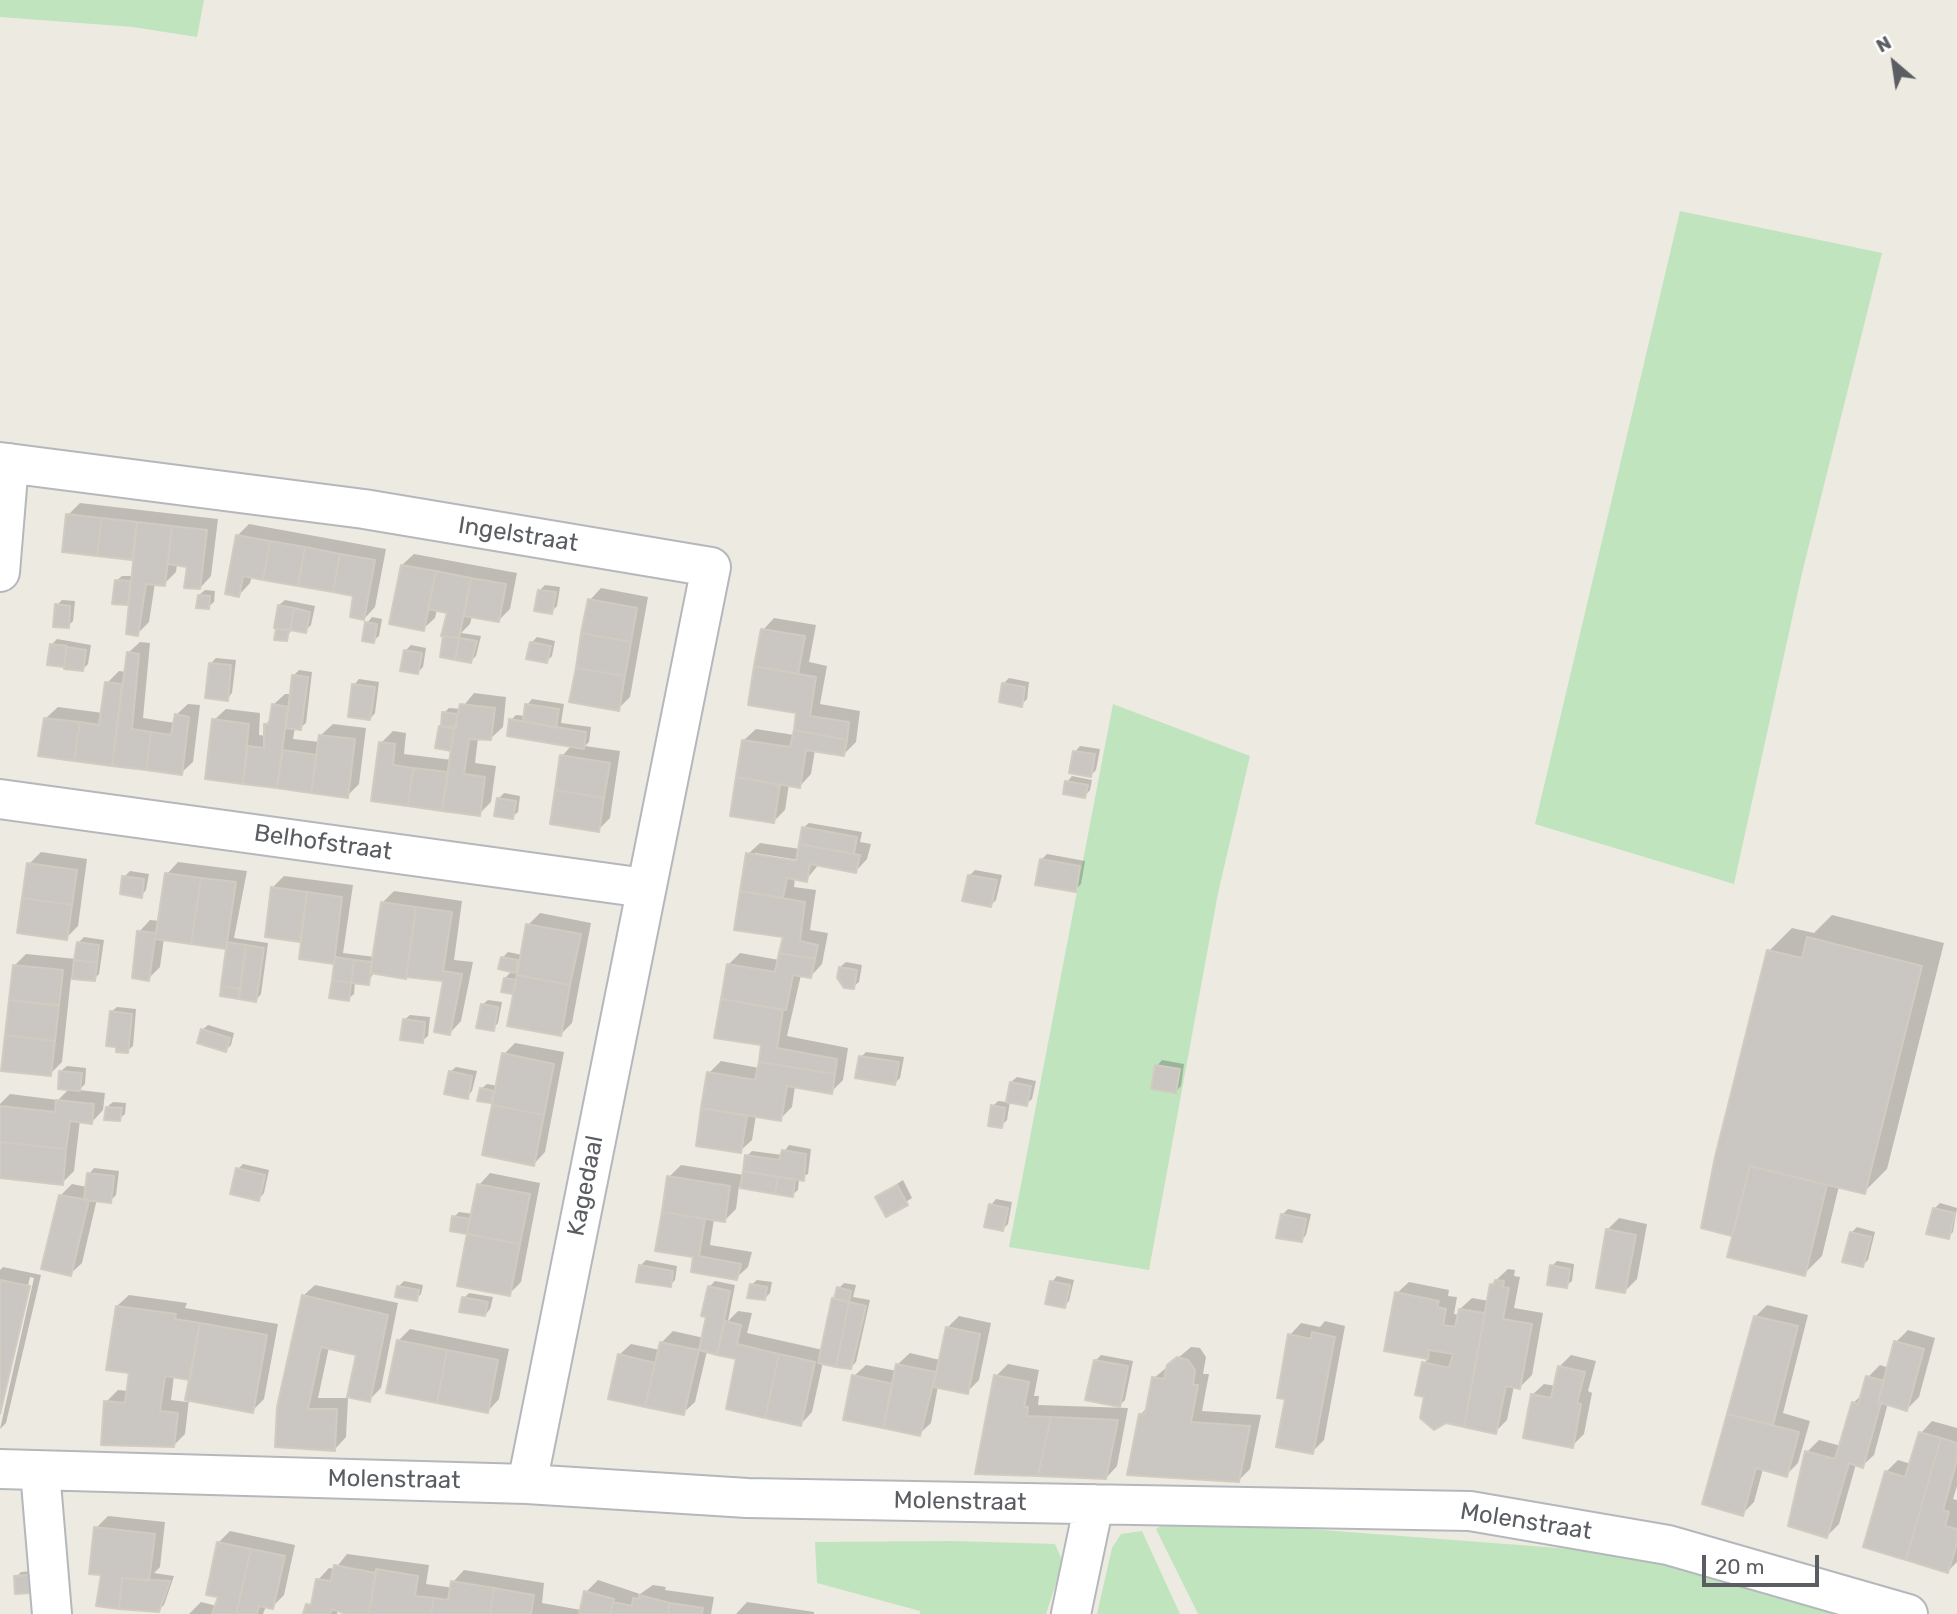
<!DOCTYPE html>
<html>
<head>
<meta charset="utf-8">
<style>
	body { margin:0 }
	#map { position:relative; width:1957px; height:1614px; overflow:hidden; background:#edeae1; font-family:Rubik,sans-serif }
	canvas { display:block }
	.north { position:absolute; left:1859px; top:28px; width:70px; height:70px; -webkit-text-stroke:5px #fff; paint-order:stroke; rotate:331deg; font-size:19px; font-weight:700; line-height:28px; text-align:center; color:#5a5e62 }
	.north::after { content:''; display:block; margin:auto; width:24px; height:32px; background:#5a5e62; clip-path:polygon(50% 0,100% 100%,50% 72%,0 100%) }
	.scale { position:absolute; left:1702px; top:1555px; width:117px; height:32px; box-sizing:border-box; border:4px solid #5a5e62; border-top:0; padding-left:9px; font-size:21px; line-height:24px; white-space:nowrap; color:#5a5e62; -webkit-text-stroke:5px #fff; paint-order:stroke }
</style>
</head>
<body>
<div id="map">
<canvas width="1957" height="1614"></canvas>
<div class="north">N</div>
<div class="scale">20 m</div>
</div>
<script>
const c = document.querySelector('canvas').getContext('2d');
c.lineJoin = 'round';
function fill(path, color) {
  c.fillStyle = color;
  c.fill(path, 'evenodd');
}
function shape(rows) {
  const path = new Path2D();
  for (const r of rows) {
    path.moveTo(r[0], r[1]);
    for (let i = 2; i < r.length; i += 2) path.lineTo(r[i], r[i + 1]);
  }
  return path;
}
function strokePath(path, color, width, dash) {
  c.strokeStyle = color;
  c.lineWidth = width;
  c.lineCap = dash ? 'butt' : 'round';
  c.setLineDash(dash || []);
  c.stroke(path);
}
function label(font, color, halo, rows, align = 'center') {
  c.font = font + ' Rubik,sans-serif';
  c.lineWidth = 5;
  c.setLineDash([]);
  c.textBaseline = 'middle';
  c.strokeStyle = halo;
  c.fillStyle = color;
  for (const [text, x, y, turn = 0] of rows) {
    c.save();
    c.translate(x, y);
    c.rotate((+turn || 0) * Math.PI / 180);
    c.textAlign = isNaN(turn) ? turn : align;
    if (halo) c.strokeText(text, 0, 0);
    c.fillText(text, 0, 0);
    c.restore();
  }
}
fill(shape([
	[0,0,204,0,197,37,133,27,0,17],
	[1680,211,1882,253,1802,573,1734,884,1535,824],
	[1113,704,1250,756,1218,893,1149,1270,1009,1247],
	[1169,1521,1257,1525,1624,1553,1863,1614,1198,1614,1156,1529],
	[1142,1531,1180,1614,1097,1614,1112,1548,1121,1534],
	[953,1541,1055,1544,1063,1562,1046,1614,920,1614,920,1611,817,1583,815,1542]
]), '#c0e4be');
fill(shape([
	[80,503,218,519,211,576,200,588,189,565,177,564,176,572,164,584,155,583,149,622,137,634,131,600,128,603,116,581,122,576,132,576,134,559,64,551,68,515],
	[249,524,386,549,375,607,364,619,355,595,252,576,250,583,239,595,237,536],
	[414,554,517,573,510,609,498,621,472,616,470,624,461,633,481,636,476,656,471,661,442,655,449,612,437,609,435,618,423,629,402,565],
	[545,585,560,587,557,606,551,612,539,591],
	[601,588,648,597,630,697,618,709,590,600],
	[205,590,215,591,214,602,208,607,199,595],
	[62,600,75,601,73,621,68,626,57,605],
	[285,600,315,606,311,625,305,631,292,629,286,639,276,638,279,605],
	[372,617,382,619,379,636,373,641,367,623],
	[774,618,816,625,809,662,827,666,820,704,860,711,856,742,844,754,815,750,811,774,800,786,789,784,785,810,773,822,732,814,744,740,756,729,794,735,798,712,763,630],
	[537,637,555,641,552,656,547,661,531,643],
	[57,639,91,645,88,664,83,669,49,664,52,644],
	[140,642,150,643,143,718,175,723,176,715,188,704,200,705,193,762,181,773,40,755,46,718,58,707,103,713,107,683,119,671,126,672,128,653],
	[411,645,426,648,423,667,418,672,405,651],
	[216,658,236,660,232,693,227,699,211,663],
	[299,670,312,672,306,723,300,728,295,727,293,739,320,742,321,735,333,724,366,728,359,784,347,796,207,777,214,720,226,709,260,713,259,735,266,736,266,724,272,718,273,705,285,694,291,694,294,675],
	[1009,678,1029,682,1027,699,1021,705,1004,683],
	[359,679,379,682,375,713,370,719,354,685],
	[474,693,506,697,503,727,491,738,478,738,475,763,496,766,491,802,479,814,373,800,381,743,393,731,406,733,404,754,452,760,454,745,438,747,444,713,449,708,461,709],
	[532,699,564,704,561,723,591,727,589,742,585,746,620,751,610,818,598,830,562,756,572,745,511,720,516,715,525,716,527,705],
	[1080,746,1100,749,1096,770,1091,775,1075,752],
	[1072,776,1092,780,1090,790,1085,796,1067,782],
	[504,793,520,796,518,812,512,817,498,799],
	[809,823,862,832,860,842,871,844,867,859,856,871,819,864,806,880,795,878,794,887,816,890,810,930,828,933,822,964,811,976,801,975,787,1036,848,1048,843,1080,831,1092,795,1086,792,1107,780,1119,756,1115,752,1140,740,1151,697,1144,709,1073,721,1061,759,1068,763,1044,716,1036,728,965,740,953,779,960,785,936,736,928,748,854,760,843,800,849,803,828],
	[755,853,805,861,804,865,755,857],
	[41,852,87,859,78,926,66,938,29,864],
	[1047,854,1085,861,1081,884,1075,890,1041,860],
	[178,862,247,871,234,938,268,943,261,994,256,1000,222,995,228,944,164,938,160,967,148,979,139,932,150,920,160,921,167,874],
	[975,870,1002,875,996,900,991,905,969,876],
	[130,871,149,874,146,890,141,896,124,877],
	[284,876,353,885,343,953,375,957,382,903,394,891,462,901,454,960,473,962,461,1021,450,1033,445,979,374,972,368,983,355,981,354,994,348,999,336,963,301,958,302,941,267,936,272,888],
	[540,913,591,923,572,1023,560,1035,516,989,512,992,505,978,513,970,502,958,508,952,522,955,528,925],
	[1832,915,1944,943,1887,1169,1864,1192,1839,1186,1822,1256,1804,1274,1734,1235,1703,1227,1769,951,1792,928,1814,933],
	[84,937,104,940,99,974,94,979,71,977,62,1062,50,1074,15,965,26,954,76,959,78,943],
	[846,962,862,965,859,982,853,987,840,967],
	[488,1000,502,1002,498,1023,493,1029,482,1005],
	[117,1007,136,1009,133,1046,127,1051,111,1012],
	[410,1015,430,1017,428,1036,422,1041,404,1020],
	[208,1025,234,1033,231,1045,226,1050,202,1030],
	[515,1043,564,1052,545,1152,534,1164,495,1097,491,1101,481,1089,487,1084,498,1086,504,1054],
	[866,1052,904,1057,900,1078,895,1083,861,1057],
	[1162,1060,1184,1064,1181,1086,1176,1091,1157,1066],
	[67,1066,86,1068,85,1084,79,1090,105,1093,103,1110,92,1122,80,1120,74,1171,62,1183,0,1176,0,1104,10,1094,58,1100,70,1088,61,1071],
	[456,1067,477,1071,472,1091,467,1097,450,1072],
	[1017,1077,1036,1081,1032,1099,1026,1104,1010,1101,1007,1120,1001,1126,993,1106,998,1101,1007,1102,1011,1082],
	[113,1102,126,1103,125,1114,119,1119,107,1107],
	[789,1145,811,1149,808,1174,799,1178,798,1190,792,1195,739,1186,736,1209,724,1221,714,1219,710,1245,752,1252,748,1267,736,1278,695,1256,657,1249,669,1177,681,1165,744,1175,747,1156,752,1151,782,1155],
	[243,1164,269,1170,264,1193,259,1199,238,1169],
	[94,1168,119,1171,116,1195,110,1201,97,1199,82,1263,70,1274,60,1196,72,1184,87,1187,89,1174],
	[490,1173,540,1183,521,1282,509,1294,469,1233,454,1217,459,1212,473,1214,479,1185],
	[903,1180,912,1198,886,1215,877,1197],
	[996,1199,1012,1202,1008,1224,1003,1229,991,1205],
	[1940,1203,1957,1208,1953,1232,1948,1237,1934,1209],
	[1288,1209,1311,1214,1306,1235,1301,1241,1282,1215],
	[1619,1218,1647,1224,1637,1279,1625,1291,1607,1230],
	[1857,1227,1875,1232,1868,1260,1863,1265,1851,1233],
	[646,1260,677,1266,675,1280,670,1285,640,1266],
	[1557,1261,1574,1264,1572,1281,1566,1286,1552,1266],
	[3,1267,41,1275,6,1423,0,1429,34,1278,30,1277,0,1406,0,1270],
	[1508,1269,1515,1270,1514,1276,1520,1277,1514,1308,1543,1313,1532,1375,1520,1387,1514,1386,1507,1420,1495,1432,1427,1396,1424,1363,1429,1358,1386,1350,1397,1293,1409,1282,1449,1290,1448,1296,1457,1297,1454,1314,1459,1315,1460,1309,1472,1298,1489,1301,1491,1285],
	[1057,1276,1074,1280,1069,1301,1064,1306,1052,1282],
	[757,1280,772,1282,770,1293,764,1299,751,1285],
	[404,1281,423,1285,421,1294,416,1299,398,1287],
	[715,1281,735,1285,728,1321,738,1311,752,1313,747,1333,823,1350,833,1299,839,1288,844,1283,856,1285,853,1297,870,1300,856,1362,850,1368,823,1362,812,1412,801,1424,738,1358,707,1351,695,1402,683,1413,610,1397,619,1355,631,1344,660,1350,661,1343,673,1331,704,1338,709,1287],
	[315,1285,398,1303,381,1388,369,1400,358,1354,329,1347,318,1398,348,1398,346,1437,335,1449,277,1446,303,1296],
	[469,1293,493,1297,490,1309,485,1315,464,1298],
	[129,1295,187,1303,185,1308,278,1324,264,1399,252,1411,189,1399,185,1434,173,1446,106,1402,118,1390,128,1391,131,1372,117,1306],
	[174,1375,192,1378,187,1402,171,1400],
	[1767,1305,1808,1315,1783,1413,1810,1421,1798,1463,1786,1475,1763,1469,1754,1502,1742,1514,1705,1503,1755,1317],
	[959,1316,991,1323,979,1380,967,1392,938,1386,931,1423,919,1434,854,1376,866,1365,897,1371,898,1364,910,1353,940,1360,947,1328],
	[1325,1321,1345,1326,1324,1440,1312,1452,1287,1397,1290,1335,1301,1323,1320,1327],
	[410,1329,509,1349,499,1399,488,1411,398,1341],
	[1908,1330,1935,1338,1919,1397,1907,1409,1888,1403,1874,1455,1862,1466,1856,1464,1839,1524,1827,1536,1807,1452,1819,1440,1841,1446,1853,1403,1863,1394,1868,1377,1880,1365,1889,1368,1896,1342],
	[1191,1347,1200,1348,1206,1357,1203,1374,1209,1374,1202,1411,1261,1415,1250,1469,1238,1481,1140,1415,1148,1407,1154,1378],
	[1101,1355,1133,1361,1125,1400,1120,1405,1095,1361],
	[1571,1355,1596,1361,1588,1391,1592,1393,1584,1434,1572,1446,1532,1395,1544,1384,1556,1386,1559,1367],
	[1008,1364,1039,1370,1034,1396,1039,1396,1038,1405,1128,1408,1117,1466,1106,1478,977,1472,996,1376],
	[1932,1421,1957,1428,1957,1486,1953,1499,1957,1500,1957,1562,1948,1571,1886,1472,1898,1460,1911,1464,1921,1433],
	[108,1516,165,1522,160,1567,154,1573,174,1576,164,1605,158,1610,103,1574,96,1528],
	[230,1531,295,1545,284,1595,272,1607,266,1606,263,1614,189,1614,201,1602,217,1606,220,1595,218,1543],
	[347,1554,429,1565,426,1584,447,1587,452,1588,453,1582,464,1570,544,1583,542,1603,581,1610,586,1592,598,1580,640,1594,653,1585,666,1587,665,1590,714,1597,711,1614,348,1614,338,1609,337,1614,305,1614,314,1599,318,1580,329,1568,335,1569],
	[34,1571,35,1586,29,1591,16,1577,21,1572],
	[747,1602,814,1612,814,1614,736,1614]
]), '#0003');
const building = shape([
	[66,514,102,518,97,556,62,552,66,514],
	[102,518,137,522,132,560,97,556,102,518],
	[137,522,172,526,165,586,146,584,138,636,126,634,137,522],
	[172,526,207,530,200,589,184,588,187,567,168,564,172,526],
	[236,535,270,541,263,580,243,576,239,597,225,594,236,535],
	[270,541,305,547,298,586,263,580,270,541],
	[305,547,340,554,333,592,298,586,305,547],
	[340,554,375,560,364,620,350,617,353,596,333,592,340,554],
	[401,565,436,571,424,631,389,624,401,565],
	[436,571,471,578,459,638,441,636,447,613,428,609,436,571],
	[471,578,506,584,499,622,464,616,471,578],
	[115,580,130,581,128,605,112,604,115,580],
	[538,590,556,592,552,614,534,611,538,590],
	[198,595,210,596,209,609,196,608,198,595],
	[588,599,637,608,631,642,581,633,588,599],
	[55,604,70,606,69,628,53,627,55,604],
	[278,605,294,608,290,630,274,628,278,605],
	[294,608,310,612,306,633,290,630,294,608],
	[365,622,377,624,374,643,362,641,365,622],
	[276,629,289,630,287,641,274,640,276,629],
	[761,629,805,636,798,674,754,666,761,629],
	[581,633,631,642,625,676,576,668,581,633],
	[443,636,459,638,455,660,440,657,443,636],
	[459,638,477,641,471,663,455,660,459,638],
	[530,642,551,646,547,663,526,659,530,642],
	[50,644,67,646,64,667,47,665,50,644],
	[66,647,86,650,83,671,64,669,66,647],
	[404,650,422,653,418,674,400,671,404,650],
	[127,652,139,654,132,729,151,732,146,770,112,766,127,652],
	[209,663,231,665,228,701,205,698,209,663],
	[754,666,816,677,810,716,849,722,847,740,794,730,796,713,748,705,754,666],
	[576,668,625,676,619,711,569,702,576,668],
	[292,675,308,677,301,730,286,728,292,675],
	[105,682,122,684,112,766,74,761,80,722,99,725,105,682],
	[1002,683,1025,687,1022,707,999,702,1002,683],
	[352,684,375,687,370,720,348,717,352,684],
	[272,704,288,707,277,788,243,784,248,746,264,748,264,724,269,724,272,704],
	[460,704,495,708,491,740,469,739,464,774,485,777,480,816,442,811,454,729,460,704],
	[525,704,559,709,556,728,523,721,525,704],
	[442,712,457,714,456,727,441,726,442,712],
	[175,714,189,717,182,775,146,770,151,732,171,735,175,714],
	[44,718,80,722,74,761,38,756,44,718],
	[212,719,249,724,243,784,205,779,212,719],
	[509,719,586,732,584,749,507,736,509,719],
	[439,726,454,729,451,751,435,748,439,726],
	[794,730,847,740,844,756,806,750,800,788,736,777,742,740,790,747,794,730],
	[319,735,355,739,348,798,311,793,319,735],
	[379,742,395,744,393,765,413,768,408,806,371,801,379,742],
	[283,750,317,755,311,793,277,788,283,750],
	[1073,751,1095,754,1091,777,1069,773,1073,751],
	[560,755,610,763,604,798,555,790,560,755],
	[413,768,448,772,442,811,408,806,413,768],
	[736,777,780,785,774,823,730,816,736,777],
	[1065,781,1088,785,1085,798,1063,794,1065,781],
	[555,790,604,798,599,832,550,824,555,790],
	[497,798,516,801,513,819,494,816,497,798],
	[802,827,857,837,854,854,799,844,802,827],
	[799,844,860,855,856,873,810,864,807,882,787,878,783,898,740,891,746,853,796,861,799,844],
	[1040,859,1080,866,1076,892,1035,885,1040,859],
	[27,863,77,870,72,905,22,898,27,863],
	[165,873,201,878,191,944,155,939,149,981,132,978,137,931,156,933,165,873],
	[968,875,997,880,991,907,962,901,968,875],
	[122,876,144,879,142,898,120,894,122,876],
	[201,878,236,882,226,949,191,944,201,878],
	[271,887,307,892,300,942,265,937,271,887],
	[740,891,805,902,800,941,818,945,815,959,779,953,783,937,734,930,740,891],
	[307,892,342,897,334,964,299,959,307,892],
	[22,898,72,905,67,940,17,933,22,898],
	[381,902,416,907,406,979,370,973,381,902],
	[416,907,452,912,443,971,462,974,450,1035,434,1032,443,981,406,977,416,907],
	[526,924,581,934,570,985,517,975,526,924],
	[1807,937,1922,966,1865,1194,1750,1166,1732,1236,1701,1228,1715,1157,1767,950,1802,958,1807,937],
	[77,942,99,945,97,963,74,960,77,942],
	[227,942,246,945,240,989,221,986,227,942],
	[246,945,264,948,256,1002,239,999,246,945],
	[779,953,815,959,811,978,793,975,786,1010,721,999,727,964,775,972,779,953],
	[335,957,354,960,351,983,332,980,335,957],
	[501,957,518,960,516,973,498,969,501,957],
	[74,960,97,963,95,981,72,979,74,960],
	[354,960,372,962,369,985,351,983,354,960],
	[13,965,63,970,59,1006,9,1000,13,965],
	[839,967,857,970,854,989,844,988,837,978,839,967],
	[517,975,570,985,561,1036,507,1026,517,975],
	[504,978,516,980,513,994,501,992,504,978],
	[332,980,351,983,349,1001,329,998,332,980],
	[221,986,240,989,239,999,220,996,221,986],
	[721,999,783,1010,777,1048,837,1059,835,1074,759,1062,761,1045,714,1038,721,999],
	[9,1000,59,1005,55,1041,5,1035,9,1000],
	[481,1004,498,1007,494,1031,476,1028,481,1004],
	[110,1011,132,1014,128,1053,116,1052,116,1047,106,1046,110,1011],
	[403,1019,425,1022,423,1043,400,1040,403,1019],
	[201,1029,230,1038,226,1052,197,1043,201,1029],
	[5,1035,55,1041,51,1076,1,1071,5,1035],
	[502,1053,554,1064,544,1115,492,1105,502,1053],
	[859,1056,899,1062,895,1085,855,1078,859,1056],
	[759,1062,835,1074,832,1094,787,1086,781,1121,701,1108,707,1072,755,1080,759,1062],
	[1155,1065,1180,1069,1176,1093,1151,1089,1155,1065],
	[59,1071,82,1073,80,1091,58,1089,59,1071],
	[449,1071,472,1076,468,1099,444,1094,449,1071],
	[1010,1082,1031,1086,1027,1106,1006,1102,1010,1082],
	[480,1088,494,1091,491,1103,477,1101,480,1088],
	[56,1100,94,1104,92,1124,70,1121,66,1149,0,1142,0,1106,55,1112,56,1100],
	[492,1105,544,1115,534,1166,482,1155,492,1105],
	[991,1105,1005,1108,1002,1128,988,1126,991,1105],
	[106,1107,122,1108,120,1121,104,1120,106,1107],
	[701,1108,747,1116,741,1153,696,1146,701,1108],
	[0,1142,66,1149,63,1185,0,1178,0,1142],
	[782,1150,806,1154,804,1181,743,1171,745,1155,779,1160,782,1150],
	[1750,1166,1827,1185,1805,1276,1727,1257,1750,1166],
	[236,1168,265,1175,259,1201,230,1194,236,1168],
	[743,1171,778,1177,775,1194,740,1188,743,1171],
	[87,1173,114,1176,111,1203,84,1200,87,1173],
	[667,1176,730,1186,725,1222,662,1212,667,1176],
	[778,1177,795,1179,793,1197,775,1194,778,1177],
	[477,1184,530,1194,520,1244,467,1234,477,1184],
	[897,1185,908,1205,886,1217,875,1197,897,1185],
	[59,1195,89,1200,71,1276,41,1269,59,1195],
	[989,1204,1008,1208,1003,1231,984,1227,989,1204],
	[1933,1208,1955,1213,1949,1239,1926,1234,1933,1208],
	[662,1212,705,1219,699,1256,741,1264,737,1280,691,1272,693,1257,655,1251,662,1212],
	[1281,1214,1306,1219,1302,1242,1276,1238,1281,1214],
	[452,1216,470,1219,467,1234,450,1231,452,1216],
	[1606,1229,1636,1235,1625,1293,1596,1288,1606,1229],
	[1850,1232,1871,1237,1863,1267,1842,1262,1850,1232],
	[467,1234,520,1244,510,1296,457,1286,467,1234],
	[639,1265,673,1271,671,1287,636,1282,639,1265],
	[1550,1265,1570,1269,1567,1288,1547,1285,1550,1265],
	[0,1280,30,1286,0,1414,0,1280],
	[1495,1280,1504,1281,1503,1287,1509,1288,1503,1319,1532,1324,1520,1389,1506,1386,1496,1434,1464,1427,1490,1284,1494,1285,1495,1280],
	[1050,1281,1070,1285,1065,1308,1045,1304,1050,1281],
	[750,1284,767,1287,765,1300,747,1298,750,1284],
	[397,1286,419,1290,417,1301,395,1297,397,1286],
	[708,1286,730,1291,717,1355,699,1350,706,1317,701,1316,708,1286],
	[837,1287,851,1291,849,1302,834,1299,837,1287],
	[1395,1292,1439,1301,1437,1307,1446,1309,1443,1325,1455,1327,1459,1309,1485,1313,1464,1427,1446,1423,1434,1430,1420,1418,1424,1397,1415,1395,1422,1362,1449,1368,1453,1354,1429,1350,1428,1359,1384,1351,1395,1292],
	[302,1295,388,1315,370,1402,347,1397,356,1355,321,1347,308,1409,337,1409,335,1451,275,1447,277,1407,302,1295],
	[462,1297,488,1302,485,1316,459,1312,462,1297],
	[832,1298,849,1302,836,1367,818,1363,832,1298],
	[849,1302,866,1306,851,1369,836,1367,849,1302],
	[116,1306,176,1314,175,1319,200,1323,190,1380,165,1376,160,1411,178,1413,174,1447,101,1445,104,1401,125,1403,129,1373,106,1370,116,1306],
	[1754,1316,1798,1326,1773,1425,1727,1414,1754,1316],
	[725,1321,741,1325,737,1344,779,1354,765,1418,726,1409,736,1359,717,1355,725,1321],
	[200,1323,267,1335,253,1413,185,1400,200,1323],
	[946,1327,980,1334,968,1394,933,1387,946,1327],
	[1312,1332,1335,1337,1313,1454,1276,1447,1285,1399,1277,1398,1288,1334,1311,1339,1312,1332],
	[397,1340,447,1350,437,1403,386,1393,397,1340],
	[1894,1341,1924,1349,1907,1411,1878,1402,1894,1341],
	[660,1342,699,1350,684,1415,645,1407,660,1342],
	[447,1350,498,1360,488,1413,437,1403,447,1350],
	[618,1354,655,1363,645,1407,608,1399,618,1354],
	[779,1354,815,1362,801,1426,765,1418,779,1354],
	[1177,1357,1188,1360,1195,1370,1193,1385,1198,1385,1191,1422,1250,1426,1239,1482,1127,1475,1139,1414,1145,1414,1152,1377,1164,1379,1167,1365,1177,1357],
	[1094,1360,1128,1366,1120,1407,1085,1400,1094,1360],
	[896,1364,936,1372,920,1436,883,1428,896,1364],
	[1558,1366,1585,1372,1577,1403,1581,1404,1573,1448,1523,1438,1531,1394,1551,1398,1558,1366],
	[852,1375,893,1384,883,1428,843,1420,852,1375],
	[994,1375,1029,1382,1024,1407,1028,1407,1027,1416,1051,1417,1038,1476,975,1474,994,1375],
	[1866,1376,1884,1381,1878,1402,1881,1403,1863,1468,1849,1463,1827,1538,1788,1526,1805,1451,1835,1459,1852,1402,1858,1404,1866,1376],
	[1727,1414,1799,1432,1787,1477,1756,1468,1743,1516,1702,1504,1727,1414],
	[1051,1417,1118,1420,1106,1479,1038,1476,1051,1417],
	[1919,1432,1941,1438,1906,1560,1863,1547,1885,1471,1905,1477,1919,1432],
	[1941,1438,1957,1443,1957,1460,1943,1510,1949,1512,1945,1526,1957,1529,1957,1543,1948,1573,1906,1560,1941,1438],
	[94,1527,155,1534,149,1581,122,1578,119,1609,96,1606,101,1575,89,1574,94,1527],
	[217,1542,251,1549,236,1614,212,1614,218,1597,206,1595,217,1542],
	[251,1549,285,1556,273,1609,259,1606,257,1614,236,1614,251,1549],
	[334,1565,376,1573,369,1614,346,1614,332,1609,330,1614,303,1614,306,1604,311,1605,316,1579,331,1581,334,1565],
	[376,1569,418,1576,415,1596,434,1598,431,1614,369,1614,376,1569],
	[29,1575,30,1593,15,1594,14,1576,29,1575],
	[122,1578,170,1581,159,1612,119,1609,122,1578],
	[451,1581,494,1588,490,1614,431,1614,434,1598,448,1600,451,1581],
	[494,1588,534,1595,531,1614,490,1614,494,1588],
	[584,1591,614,1599,610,1614,579,1614,584,1591],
	[639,1595,670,1603,668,1614,610,1614,613,1602,632,1606,633,1598,639,1599,639,1595],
	[670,1603,703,1608,702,1614,668,1614,670,1603]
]);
fill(building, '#cac6c1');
strokePath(building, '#d1cbc0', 2);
const minor = shape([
	[0,462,364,509,711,567,527,1484],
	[0,572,9,463],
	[0,799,645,888],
	[0,1469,527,1484,747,1498,1470,1511,1668,1545,1908,1614],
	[40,1471,52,1614],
	[1071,1614,1094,1504]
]);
strokePath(minor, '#b4b8bc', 42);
strokePath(minor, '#fff', 38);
label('24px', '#5a5e62', '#fff', [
	["Ingelstraat",518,535,9],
	["Belhofstraat",323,843,8],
	["Kagedaal",586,1186,-79],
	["Molenstraat",394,1480,1],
	["Molenstraat",960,1502,1],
	["Molenstraat",1526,1522,9]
]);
</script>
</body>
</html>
